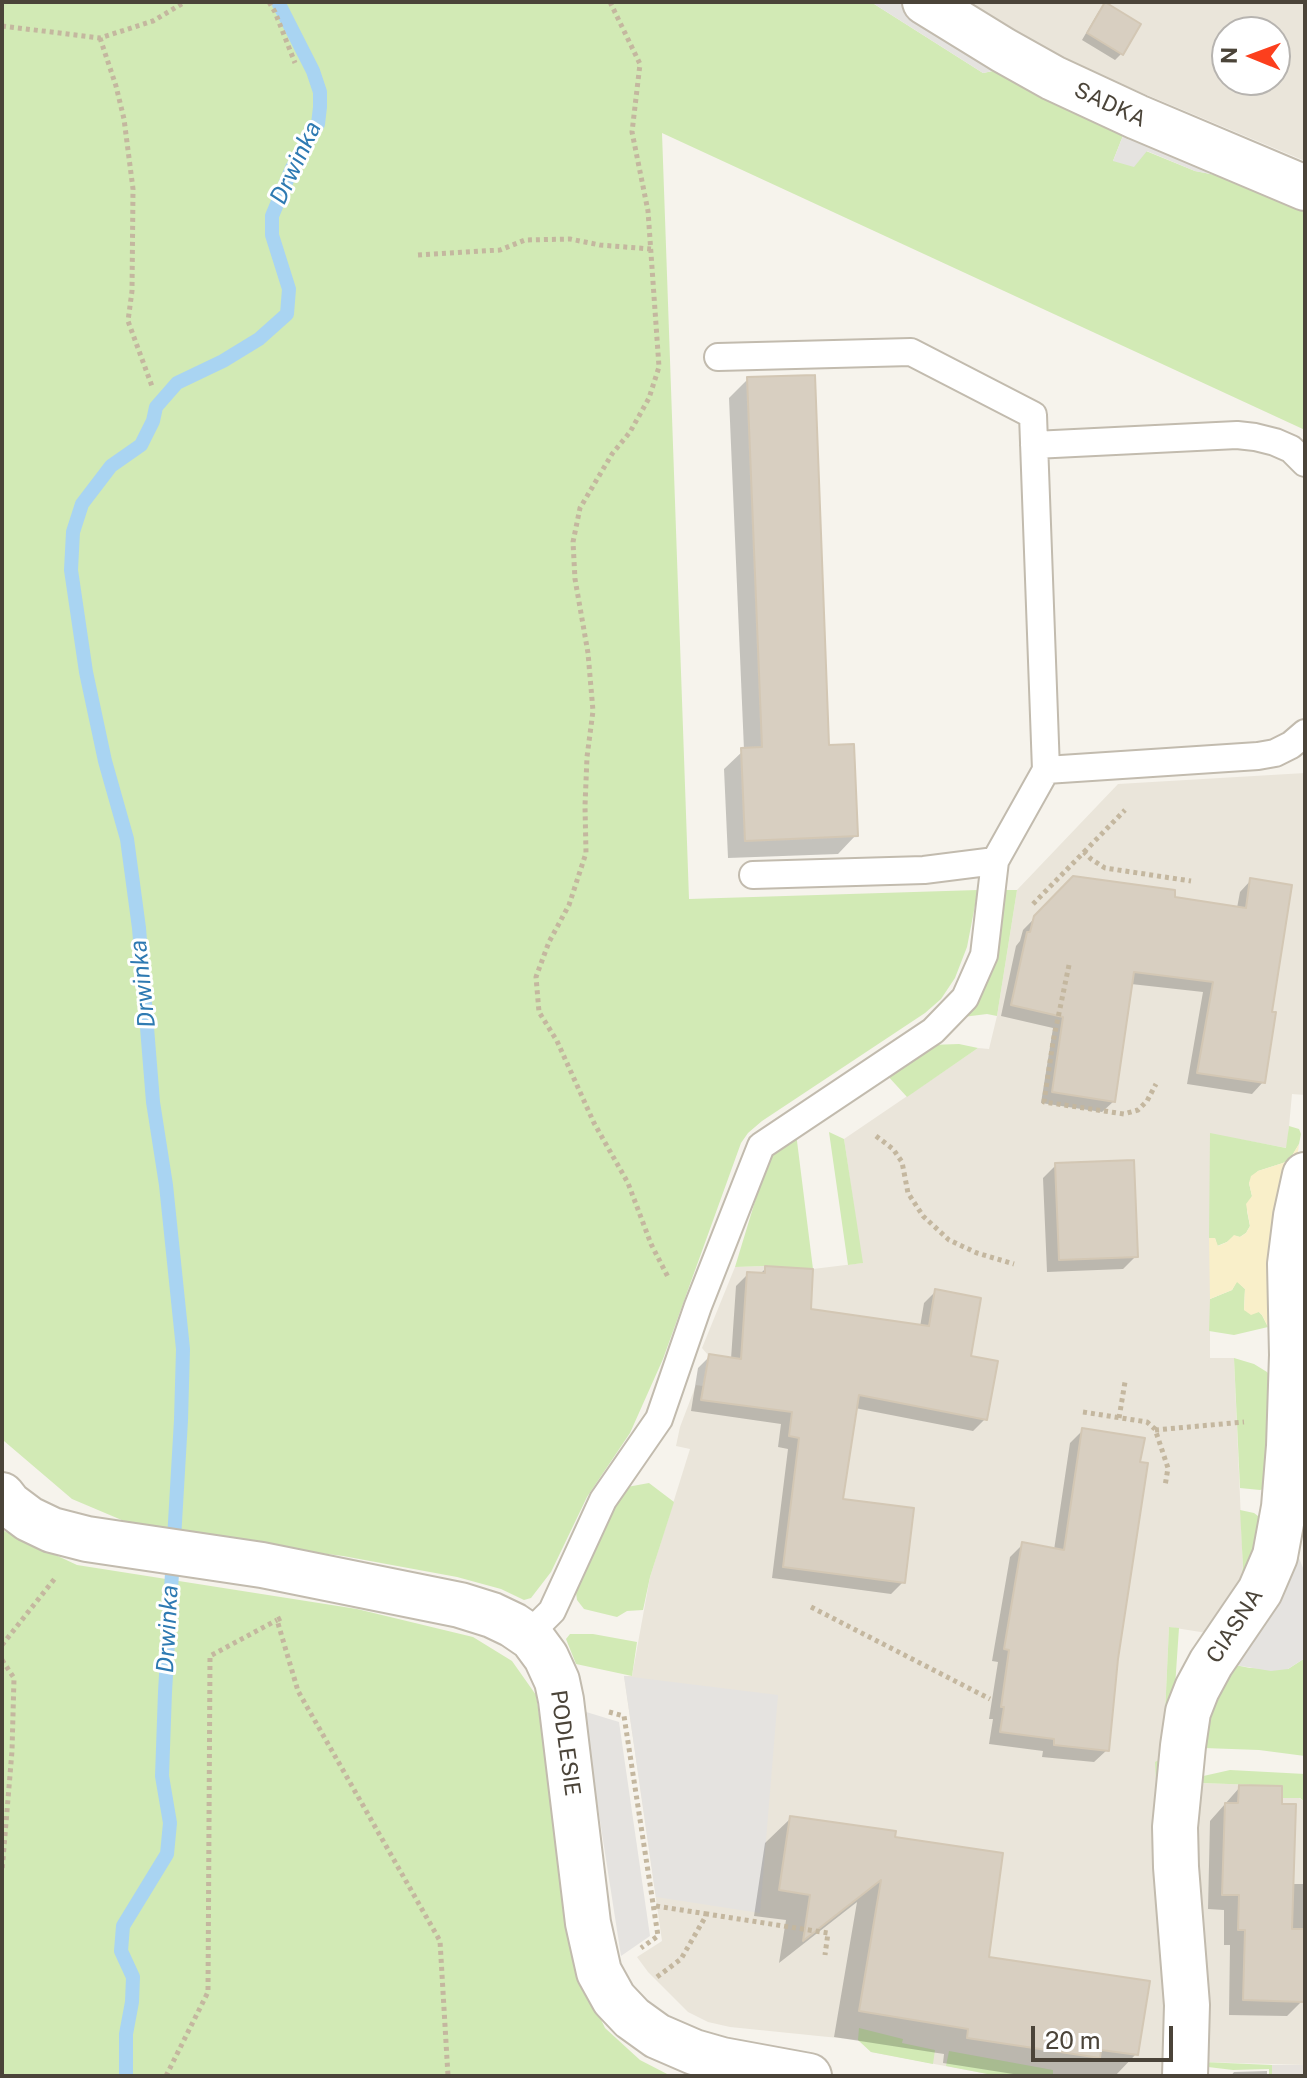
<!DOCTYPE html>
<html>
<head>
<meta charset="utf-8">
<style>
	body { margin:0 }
	#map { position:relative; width:1307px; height:2078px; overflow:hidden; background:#f6f3ec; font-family:"Public Sans",sans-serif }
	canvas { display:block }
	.frame { position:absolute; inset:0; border:4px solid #4b4439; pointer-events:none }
	.north { position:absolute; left:1211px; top:16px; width:80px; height:80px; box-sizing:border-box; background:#fff; border:2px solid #b7b4b0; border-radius:50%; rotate:271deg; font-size:22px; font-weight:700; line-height:32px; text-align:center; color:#4b4439 }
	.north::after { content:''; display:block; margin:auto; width:28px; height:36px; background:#fc3f1d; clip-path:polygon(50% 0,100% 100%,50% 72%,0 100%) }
	.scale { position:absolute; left:1031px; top:2026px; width:142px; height:36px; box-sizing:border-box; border:4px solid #4b4439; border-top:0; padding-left:10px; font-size:24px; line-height:28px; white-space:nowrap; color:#4b4439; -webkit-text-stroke:6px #fff; paint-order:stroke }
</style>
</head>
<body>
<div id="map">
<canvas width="1307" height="2078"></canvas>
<div class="frame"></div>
<div class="north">N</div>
<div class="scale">20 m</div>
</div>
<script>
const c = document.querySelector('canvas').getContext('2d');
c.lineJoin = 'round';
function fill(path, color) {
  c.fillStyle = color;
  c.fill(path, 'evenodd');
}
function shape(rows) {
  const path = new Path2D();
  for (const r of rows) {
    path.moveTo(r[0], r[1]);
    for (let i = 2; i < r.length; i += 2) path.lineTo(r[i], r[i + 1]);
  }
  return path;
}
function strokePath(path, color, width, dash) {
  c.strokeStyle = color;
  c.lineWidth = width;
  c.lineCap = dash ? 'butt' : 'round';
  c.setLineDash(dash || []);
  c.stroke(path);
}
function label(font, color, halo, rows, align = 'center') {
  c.font = font + ' "Public Sans",sans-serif';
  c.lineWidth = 6;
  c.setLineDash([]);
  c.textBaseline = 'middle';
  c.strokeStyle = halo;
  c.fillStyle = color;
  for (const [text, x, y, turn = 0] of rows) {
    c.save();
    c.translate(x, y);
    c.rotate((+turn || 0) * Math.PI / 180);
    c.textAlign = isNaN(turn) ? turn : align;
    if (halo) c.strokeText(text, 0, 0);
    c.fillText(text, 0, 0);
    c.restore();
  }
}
fill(shape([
	[967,2,1305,2,1305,161,1061,59],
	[1227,32,1275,32,1275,80,1227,80],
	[1305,773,1305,1095,1292,1094,1287,1148,1210,1134,1210,1358,1234,1358,1243,1567,1240,1584,1207,1633,1169,1627,1163,1758,1169,2076,998,2076,871,2052,858,2040,730,2027,708,2022,688,2012,648,1972,637,1957,662,1941,624,1676,632,1676,650,1577,690,1449,676,1446,680,1427,696,1385,703,1386,708,1355,702,1348,735,1267,765,1266,813,1269,862,1263,844,1139,978,1048,989,1049,997,1016,1017,890,1118,784],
	[1202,1783,1282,1786,1305,1802,1305,2065,1203,2062,1195,1785]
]), '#eae5da');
fill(shape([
	[1272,2065,1305,2065,1305,2076,1272,2076]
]), '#e6e2dd');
fill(shape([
	[2,2,871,2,983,73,1007,68,1126,128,1113,161,1146,151,1195,171,1247,181,1305,203,1305,430,662,133,689,899,978,890,967,947,955,978,941,999,925,1013,762,1121,748,1133,741,1143,663,1359,630,1433,587,1497,551,1572,531,1598,524,1600,501,1589,457,1577,343,1556,150,1532,72,1499,4,1441,2,1435],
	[1002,890,1017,890,997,1016,987,1014,963,1017],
	[959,1044,978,1048,907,1097,886,1074,930,1045],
	[1289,1126,1299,1129,1301,1134,1299,1144,1290,1159,1283,1163,1258,1171,1249,1183,1252,1196,1247,1211,1250,1226,1246,1233,1240,1237,1234,1236,1227,1242,1217,1246,1215,1238,1209,1238,1210,1133,1286,1148],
	[829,1132,844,1139,863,1263,848,1265],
	[796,1133,813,1269,765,1266,735,1267,766,1165,776,1149],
	[1237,1281,1245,1289,1244,1310,1259,1312,1262,1315,1268,1327,1234,1335,1209,1331,1210,1299,1232,1290],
	[1234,1358,1254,1364,1267,1372,1274,1381,1270,1487,1260,1490,1240,1488],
	[649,1483,674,1502,650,1577,643,1610,627,1611,617,1617,584,1609,577,1600,576,1593,609,1512,627,1487],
	[1240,1510,1254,1513,1266,1522,1264,1540,1249,1586,1216,1632,1205,1638,1203,1633,1207,1633,1240,1584,1243,1567],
	[2,1530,77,1565,357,1609,473,1637,512,1661,536,1695,580,1975,605,2028,640,2060,671,2076,2,2076],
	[1169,1627,1179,1628,1173,1716,1167,1980,1155,1762,1163,1758],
	[570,1634,593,1634,637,1642,632,1676,576,1664,566,1639],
	[1305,1658,1305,1756,1259,1750,1204,1748,1198,1725,1235,1665,1250,1668,1288,1669],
	[1230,1770,1305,1774,1305,1802,1300,1798,1282,1798,1281,1786,1202,1783,1195,1785,1199,1777],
	[859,2028,903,2039,902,2043,935,2050,933,2064,871,2052,858,2040],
	[949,2051,1053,2070,1053,2076,998,2076,946,2066],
	[1203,2062,1272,2065,1272,2076,1269,2076,1269,2069,1233,2070,1208,2067]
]), '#d2eab5');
fill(shape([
	[1299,1144,1276,1326,1268,1327,1262,1315,1259,1312,1251,1315,1244,1310,1245,1289,1237,1282,1232,1290,1210,1299,1209,1238,1215,1238,1218,1246,1227,1242,1234,1235,1240,1237,1246,1233,1250,1226,1246,1204,1252,1196,1249,1183,1251,1176,1258,1171,1283,1163,1290,1159]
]), '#f9efc9');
fill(shape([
	[871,2,901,2,1007,68,983,73],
	[1126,128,1247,181,1195,171,1147,151,1134,167,1113,161],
	[1293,1543,1305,1573,1305,1658,1288,1669,1271,1671,1235,1665],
	[624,1676,778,1695,760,1913,656,1897],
	[583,1711,619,1722,650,1936,621,1956]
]), '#e5e3e0');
fill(shape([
	[1105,5,1121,54,1115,60,1082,40,1099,11],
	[748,379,827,747,856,835,838,854,728,858,724,769,744,750,729,398],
	[1305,796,1305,833,1304,833,1303,798],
	[1074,878,1172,899,1237,908,1240,892,1251,880,1270,1014,1263,1082,1252,1094,1187,1084,1203,992,1131,984,1114,1101,1102,1112,1041,1103,1053,1028,1001,1016,1016,946,1020,941,1023,930],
	[1056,1165,1136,1256,1123,1269,1047,1272,1043,1178],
	[766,1268,809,1311,920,1327,924,1303,936,1291,968,1358,985,1419,973,1431,855,1408,841,1501,903,1582,891,1594,772,1578,788,1449,778,1447,781,1424,691,1411,698,1368,709,1357,731,1359,736,1286,748,1274,760,1274],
	[1083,1430,1116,1659,1107,1750,1094,1762,1042,1757,1043,1751,989,1744,993,1719,989,1719,998,1662,992,1661,1010,1557,1022,1545,1054,1550,1070,1443],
	[1240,1787,1292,1884,1305,1884,1302,2001,1287,2016,1229,2015,1230,1945,1224,1945,1224,1910,1208,1909,1210,1821],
	[791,1818,893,1839,986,1958,1136,2054,1115,2076,1026,2076,943,2063,944,2054,834,2037,857,1902,779,1963,786,1920,754,1916,765,1843],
	[1267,2071,1267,2076,1231,2076,1234,2072]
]), '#0003');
strokePath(shape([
	[126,2076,126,2034,132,2002,133,1977,121,1951,123,1926,167,1854,170,1823,162,1776,165,1692,181,1420,183,1349,166,1185,153,1102,139,928,127,839,105,761,86,672,71,570,73,532,82,504,111,466,141,445,153,421,156,407,177,383,223,361,259,339,287,314,289,289,272,235,272,216,292,168,318,124,320,107,320,92,313,71,278,2]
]), '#a9d4f2', 14);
const building = shape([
	[1105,2,1141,24,1123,55,1087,33,1105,2],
	[815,375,829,745,854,744,858,836,745,841,741,748,762,747,747,377,815,375],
	[1073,876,1175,890,1175,897,1246,908,1250,878,1292,885,1272,1012,1276,1012,1265,1083,1197,1073,1213,982,1134,972,1115,1102,1052,1092,1063,1017,1011,1005,1027,932,1030,932,1034,916,1073,876],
	[1134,1160,1138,1257,1059,1260,1055,1163,1134,1160],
	[765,1266,813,1269,811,1309,929,1326,935,1289,981,1298,971,1356,998,1361,987,1420,859,1395,843,1499,914,1508,905,1583,783,1567,799,1438,789,1436,792,1412,701,1400,709,1354,741,1359,747,1272,765,1273,765,1266],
	[1082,1428,1145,1438,1140,1462,1148,1463,1118,1659,1109,1751,1054,1745,1054,1739,1000,1732,1004,1707,1001,1707,1009,1650,1004,1649,1022,1542,1064,1550,1082,1428],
	[1239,1785,1282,1786,1282,1804,1296,1804,1292,1929,1305,1929,1304,2002,1243,2000,1245,1930,1238,1930,1239,1895,1222,1895,1225,1803,1238,1803,1239,1785],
	[790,1816,896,1831,895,1837,1003,1853,989,1957,1150,1981,1138,2055,1101,2050,1100,2058,967,2038,968,2029,859,2011,881,1880,803,1941,810,1895,779,1890,790,1816]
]);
fill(building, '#d8cfc1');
strokePath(building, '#d3c7b4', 2);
const lane = shape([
	[1034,445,1237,435,1255,437,1275,442,1291,449,1305,463],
	[1046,770,1258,756,1275,753,1291,745,1305,733],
	[753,875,924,870,995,861],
	[532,1638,542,1621,552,1611,603,1500,659,1419,698,1306,761,1146,933,1031,965,998,984,955,995,861,1046,770,1033,415,911,352,718,357]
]);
const street = shape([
	[925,2,1003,50,1053,78,1137,117,1305,188],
	[2,1495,9,1504,29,1519,52,1530,87,1539,262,1565,460,1605,492,1615,513,1625,532,1638,546,1657,557,1681,561,1700,588,1923,599,1972,614,1999,632,2018,657,2036,694,2052,722,2060,809,2076],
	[1185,2076,1187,2005,1176,1867,1175,1827,1183,1746,1188,1712,1197,1689,1211,1663,1260,1591,1275,1556,1284,1507,1289,1446,1292,1355,1290,1264,1296,1216,1305,1175]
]);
strokePath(lane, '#c2bbae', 30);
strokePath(street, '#c2bbae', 48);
strokePath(shape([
	[269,2,275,12,295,63],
	[610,2,640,64,632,132,648,211,659,367,649,398,630,432,612,454,580,508,573,542,575,579,588,653,593,711,587,757,585,806,586,853,569,905,549,942,536,977,539,1012,557,1041,594,1123,628,1183,651,1244,669,1279],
	[2,26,100,38,153,21,185,2],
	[100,38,116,86,124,119,133,189,132,291,128,321,153,389],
	[418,255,500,250,525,240,570,239,600,245,651,249],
	[1084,852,1125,810],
	[1033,904,1084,852,1091,859,1105,868,1191,881],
	[1069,965,1053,1042,1044,1102,1124,1114,1138,1110,1147,1101,1156,1084],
	[876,1136,893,1149,902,1162,908,1193,923,1216,949,1240,977,1253,1014,1264],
	[1083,1412,1147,1422,1155,1429,1168,1468,1165,1486],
	[1119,1418,1125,1382],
	[1155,1430,1244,1422],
	[811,1607,990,1699],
	[281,1618,277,1620,298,1691,440,1941,448,2076],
	[2,1645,56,1577],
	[2,1660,14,1678,12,1751,2,1871],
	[609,1712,624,1716,658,1936,641,1948],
	[656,1906,707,1914],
	[657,1977,681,1959,707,1914,828,1933,825,1955],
	[166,2076,208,1992,210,1656,277,1620]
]), '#c4b79f', 5, [4, 4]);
strokePath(lane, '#fff', 26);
strokePath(street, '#fff', 44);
label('22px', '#4b4439', '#fff', [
	["SADKA",1110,105,25],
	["CIASNA",1235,1626,-57],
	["PODLESIE",565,1743,82]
]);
label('italic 24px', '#2e7ab2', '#fff', [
	["Drwinka",296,163,-65],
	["Drwinka",143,984,-96],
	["Drwinka",168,1629,-87]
]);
</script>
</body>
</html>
